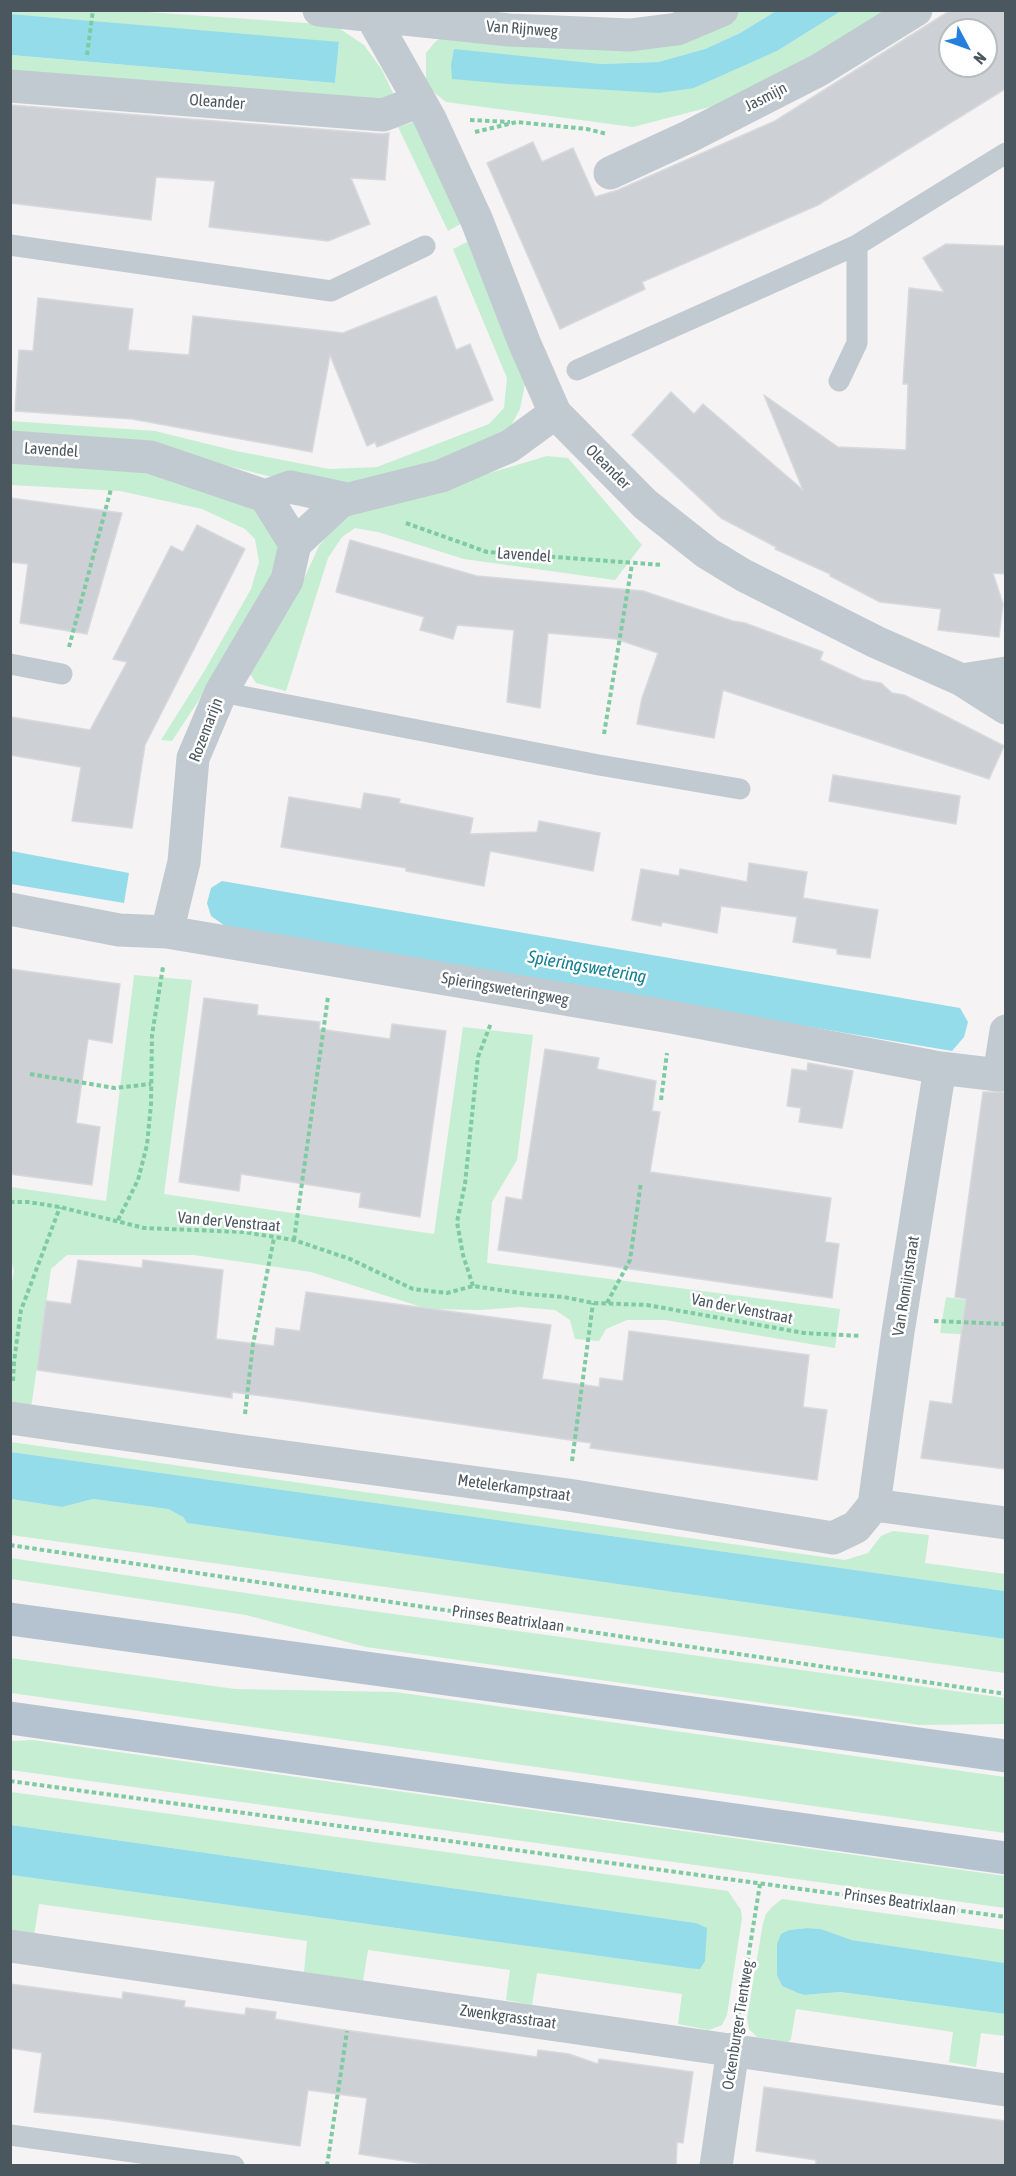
<!DOCTYPE html>
<html>
<head>
<meta charset="utf-8">
<style>
	body { margin:0 }
	#map { position:relative; width:1016px; height:2176px; overflow:hidden; background:#f5f3f3; font-family:"Asap Condensed",sans-serif }
	canvas { display:block }
	.frame { position:absolute; inset:0; border:12px solid #4b575f; pointer-events:none }
	.north { position:absolute; left:938px; top:18px; width:60px; height:60px; box-sizing:border-box; background:#fff; border:2px solid #b7bcbf; border-radius:50%; rotate:131deg; font-size:16px; font-weight:700; line-height:24px; text-align:center; color:#4b575f }
	.north::after { content:''; display:block; margin:auto; width:21px; height:27px; background:#2580dd; clip-path:polygon(50% 0,100% 100%,50% 72%,0 100%) }
</style>
</head>
<body>
<div id="map">
<canvas width="1016" height="2176"></canvas>
<div class="frame"></div>
<div class="north">N</div>
</div>
<script>
const c = document.querySelector('canvas').getContext('2d');
c.lineJoin = 'round';
function fill(path, color) {
  c.fillStyle = color;
  c.fill(path, 'evenodd');
}
function shape(rows) {
  const path = new Path2D();
  for (const r of rows) {
    path.moveTo(r[0], r[1]);
    for (let i = 2; i < r.length; i += 2) path.lineTo(r[i], r[i + 1]);
  }
  return path;
}
function strokePath(path, color, width, dash) {
  c.strokeStyle = color;
  c.lineWidth = width;
  c.lineCap = dash ? 'butt' : 'round';
  c.setLineDash(dash || []);
  c.stroke(path);
}
function label(font, color, halo, rows, align = 'center') {
  c.font = font + ' "Asap Condensed",sans-serif';
  c.lineWidth = 5;
  c.setLineDash([]);
  c.textBaseline = 'middle';
  c.strokeStyle = halo;
  c.fillStyle = color;
  for (const [text, x, y, turn = 0] of rows) {
    c.save();
    c.translate(x, y);
    c.rotate((+turn || 0) * Math.PI / 180);
    c.textAlign = isNaN(turn) ? turn : align;
    if (halo) c.strokeText(text, 0, 0);
    c.fillText(text, 0, 0);
    c.restore();
  }
}
fill(shape([
	[10,11,133,11,334,25,364,45,382,70,393,93,385,100,11,78,10,55,335,83,339,43,11,14],
	[739,11,776,11,740,33,705,49,658,62,600,64,694,88,777,51,841,11,888,11,737,100,633,127,446,102,426,86,426,53,436,41,453,32,723,20],
	[417,121,464,222,448,231,398,127],
	[471,240,525,384,520,409,506,435,466,452,379,479,346,483,268,476,154,447,11,434,10,421,155,431,236,451,329,469,377,467,489,424,504,408,507,378,453,249],
	[547,456,568,458,642,545,615,580,464,559,378,532,355,528,342,537,328,558,286,691,256,683,249,672,302,583,319,546,342,517],
	[11,460,182,476,254,503,281,548,261,605,172,741,161,740,205,670,251,589,259,562,255,539,245,529,202,509,120,491,11,485],
	[134,975,192,980,164,1194,434,1234,463,1027,533,1035,517,1160,492,1202,487,1263,840,1309,835,1348,665,1320,627,1320,606,1329,599,1341,575,1339,570,1320,555,1310,519,1307,481,1310,428,1309,311,1272,194,1255,67,1255,51,1269,31,1408,11,1405,10,1294,14,1271,11,1260,11,1187,106,1201],
	[946,1297,1005,1306,1005,1340,976,1335,940,1333],
	[11,1442,845,1560,868,1553,881,1536,893,1531,929,1535,925,1563,1005,1574,1005,1591,11,1452],
	[11,1499,62,1507,93,1499,168,1509,183,1517,187,1523,1005,1639,1005,1673,11,1535],
	[11,1558,299,1601,1005,1698,1005,1724,920,1725,366,1647,246,1615,11,1579],
	[11,1658,235,1689,395,1692,1005,1777,1005,1833,11,1693],
	[32,1740,1005,1876,1005,1908,11,1770,11,1741],
	[11,1792,728,1891,741,1910,742,1918,727,2015,722,2025,709,2030,678,2024,682,1994,537,1973,532,2005,506,2000,510,1970,368,1950,363,1981,304,1972,307,1941,39,1904,34,1936,11,1933,11,1875,687,1968,696,1923,11,1825],
	[782,1899,1005,1930,1005,1963,852,1940,821,1929,807,1928,789,1930,777,1975,782,1986,803,1995,839,1992,1005,2014,1005,2036,981,2033,976,2067,949,2062,953,2032,796,2009,791,2039,788,2042,757,2037,749,2029,747,2018,763,1923,766,1914,773,1906]
]), '#c5eed2');
fill(shape([
	[776,11,841,11,777,51,694,88,659,93,509,84,452,79,451,65,454,49,600,64,658,62,705,49,740,33],
	[11,14,339,42,335,83,11,55],
	[11,851,129,873,124,903,11,884],
	[222,881,960,1008,968,1022,964,1037,952,1051,228,928,211,916,207,903,211,888],
	[11,1452,1005,1591,1005,1639,187,1523,183,1517,168,1509,93,1499,62,1507,11,1499],
	[11,1825,696,1923,707,1928,705,1961,700,1969,687,1968,11,1875],
	[807,1928,821,1929,852,1940,1005,1963,1005,2014,840,1992,804,1995,798,1993,782,1986,777,1975,777,1944,781,1934,789,1930]
]), '#94dce9');
const building = shape([
	[951,10,1005,10,1005,89,818,205,642,282,645,289,560,329,487,163,533,142,542,162,573,148,595,197,618,190,775,121,951,10],
	[950,30,986,30,986,66,950,66,950,30],
	[10,105,382,134,389,133,385,180,351,178,370,224,328,241,209,227,215,181,156,177,151,220,10,203,10,105],
	[946,244,1005,246,1005,574,993,573,1003,604,999,637,938,630,941,609,880,602,830,576,830,574,775,549,776,547,721,518,632,435,671,392,694,414,703,404,803,490,764,395,838,447,906,450,908,384,903,384,909,288,944,292,923,258,946,244],
	[436,296,456,350,470,344,493,400,377,447,375,442,367,446,330,355,312,452,132,419,15,411,19,350,33,351,38,298,133,309,128,350,189,355,193,316,343,333,436,296],
	[10,498,122,513,87,634,20,623,28,564,10,562,10,498],
	[197,525,245,549,145,745,132,828,72,821,81,767,10,755,10,717,90,730,127,662,113,659,171,546,183,552,197,525],
	[350,540,477,576,643,591,733,621,745,623,823,652,820,660,863,680,881,683,892,693,904,695,1004,746,989,779,723,690,714,738,637,724,642,698,658,653,616,639,548,633,540,708,507,702,514,630,457,625,453,639,420,630,424,617,336,592,350,540],
	[833,775,960,796,956,824,829,801,833,775],
	[364,793,400,799,399,803,473,818,470,834,537,832,539,821,600,833,593,871,490,851,484,886,406,871,406,868,281,847,289,797,361,809,364,793],
	[749,863,807,872,803,898,878,910,870,958,837,954,837,949,793,942,797,917,721,906,717,933,662,922,661,926,632,920,641,869,679,876,680,869,747,882,749,863],
	[10,969,120,984,112,1043,88,1039,76,1123,100,1127,92,1185,10,1174,10,969],
	[204,998,258,1005,257,1015,320,1022,319,1029,390,1039,392,1024,446,1031,420,1217,359,1207,361,1193,241,1174,239,1191,179,1182,204,998],
	[545,1049,599,1058,597,1069,656,1081,652,1111,660,1112,650,1172,831,1198,825,1242,839,1244,832,1298,498,1250,506,1197,522,1200,545,1049],
	[808,1063,853,1071,842,1128,799,1122,801,1108,787,1106,792,1069,807,1071,808,1063],
	[983,1092,1005,1092,1005,1469,921,1458,930,1401,952,1404,966,1299,955,1297,983,1092],
	[78,1260,142,1268,143,1260,223,1270,216,1339,274,1346,276,1328,300,1331,306,1292,551,1325,542,1379,599,1387,600,1378,623,1381,629,1331,809,1355,803,1407,827,1410,817,1480,590,1448,591,1443,300,1401,232,1392,232,1398,37,1370,46,1301,71,1304,78,1260],
	[10,1984,122,1999,123,1992,185,2001,184,2007,245,2015,246,2008,276,2012,275,2019,338,2029,537,2057,538,2050,569,2054,598,2064,599,2059,693,2072,683,2143,677,2142,676,2166,438,2166,378,2157,359,2154,367,2098,308,2090,300,2146,106,2119,34,2112,42,2053,10,2048,10,1984],
	[764,2087,1005,2121,1005,2166,816,2166,816,2160,756,2151,764,2087]
]);
fill(building, '#cdd0d4');
strokePath(building, '#d7d9dd', 1.5);
strokePath(shape([
	[87,55,93,10],
	[470,120,510,122],
	[475,132,517,122,587,129,607,134],
	[406,523,487,552,663,565],
	[69,647,111,489],
	[604,734,632,564],
	[30,1074,115,1088,151,1084],
	[661,1100,667,1053],
	[10,1202,28,1202,60,1207,144,1228,243,1232,294,1240,350,1259,413,1289,447,1293,473,1286,527,1294,564,1297,593,1303,647,1305,804,1333,861,1336],
	[118,1220,138,1180,147,1145,151,1104,152,1035,163,967],
	[294,1240,328,997],
	[473,1286,463,1255,457,1222,465,1184,478,1057,491,1023],
	[607,1303,630,1260,641,1182],
	[934,1321,1006,1324],
	[13,1381,14,1362,21,1310,60,1207],
	[245,1414,253,1344,274,1238],
	[572,1461,593,1303],
	[10,1545,1006,1694],
	[10,1781,1006,1917],
	[739,2014,760,1884],
	[327,2166,347,2031]
]), '#7ecba1', 4, [4.5, 3]);
strokePath(shape([
	[10,245,331,291,425,246],
	[577,370,857,245,1006,153],
	[839,381,857,343,857,245],
	[10,664,62,674],
	[221,692,599,765,740,789],
	[10,2135,234,2166]
]), '#c1cad0', 21);
strokePath(shape([
	[319,10,509,30,630,35,677,29,722,10],
	[368,10,430,119,477,221,524,342,555,413,645,504,707,553,743,575,876,642,962,680,1006,673],
	[10,86,383,115,420,101],
	[610,173,688,137,819,70,916,10],
	[10,447,150,457,265,496,295,544],
	[265,496,290,487,347,499],
	[295,544,341,501,441,476,510,446,555,413],
	[962,680,1006,708],
	[10,909,119,930,167,932,671,1017,940,1068,999,1075,1006,1031],
	[167,932,184,862,193,758,221,692,287,580,295,544],
	[10,1418,241,1451,568,1495,833,1538,856,1527,874,1505,1006,1523],
	[874,1505,898,1332,940,1068],
	[10,1946,1006,2090],
	[716,2166,733,2049]
]), '#c1cad0', 33);
strokePath(shape([
	[10,1619,1006,1756],
	[10,1718,1006,1858]
]), '#b4c3cf', 33);
label('16px', '#4b575f', '#fff', [
	["Van Rijnweg",522,29,4],
	["Jasmijn",766,97,-27],
	["Oleander",217,102,4],
	["Lavendel",51,450,4],
	["Oleander",608,467,45],
	["Lavendel",524,555,4],
	["Rozemarijn",206,730,-69],
	["Spieringsweteringweg",505,989,10],
	["Van der Venstraat",229,1222,5],
	["Van Romijnstraat",906,1286,-81],
	["Van der Venstraat",742,1309,11],
	["Metelerkampstraat",514,1488,8],
	["Prinses Beatrixlaan",508,1619,8],
	["Prinses Beatrixlaan",900,1902,8],
	["Zwenkgrasstraat",508,2017,8],
	["Ockenburger Tientweg",738,2025,-81]
]);
label('italic 18px', '#148092', '#fff', [
	["Spieringswetering",587,967,10]
]);
</script>
</body>
</html>
